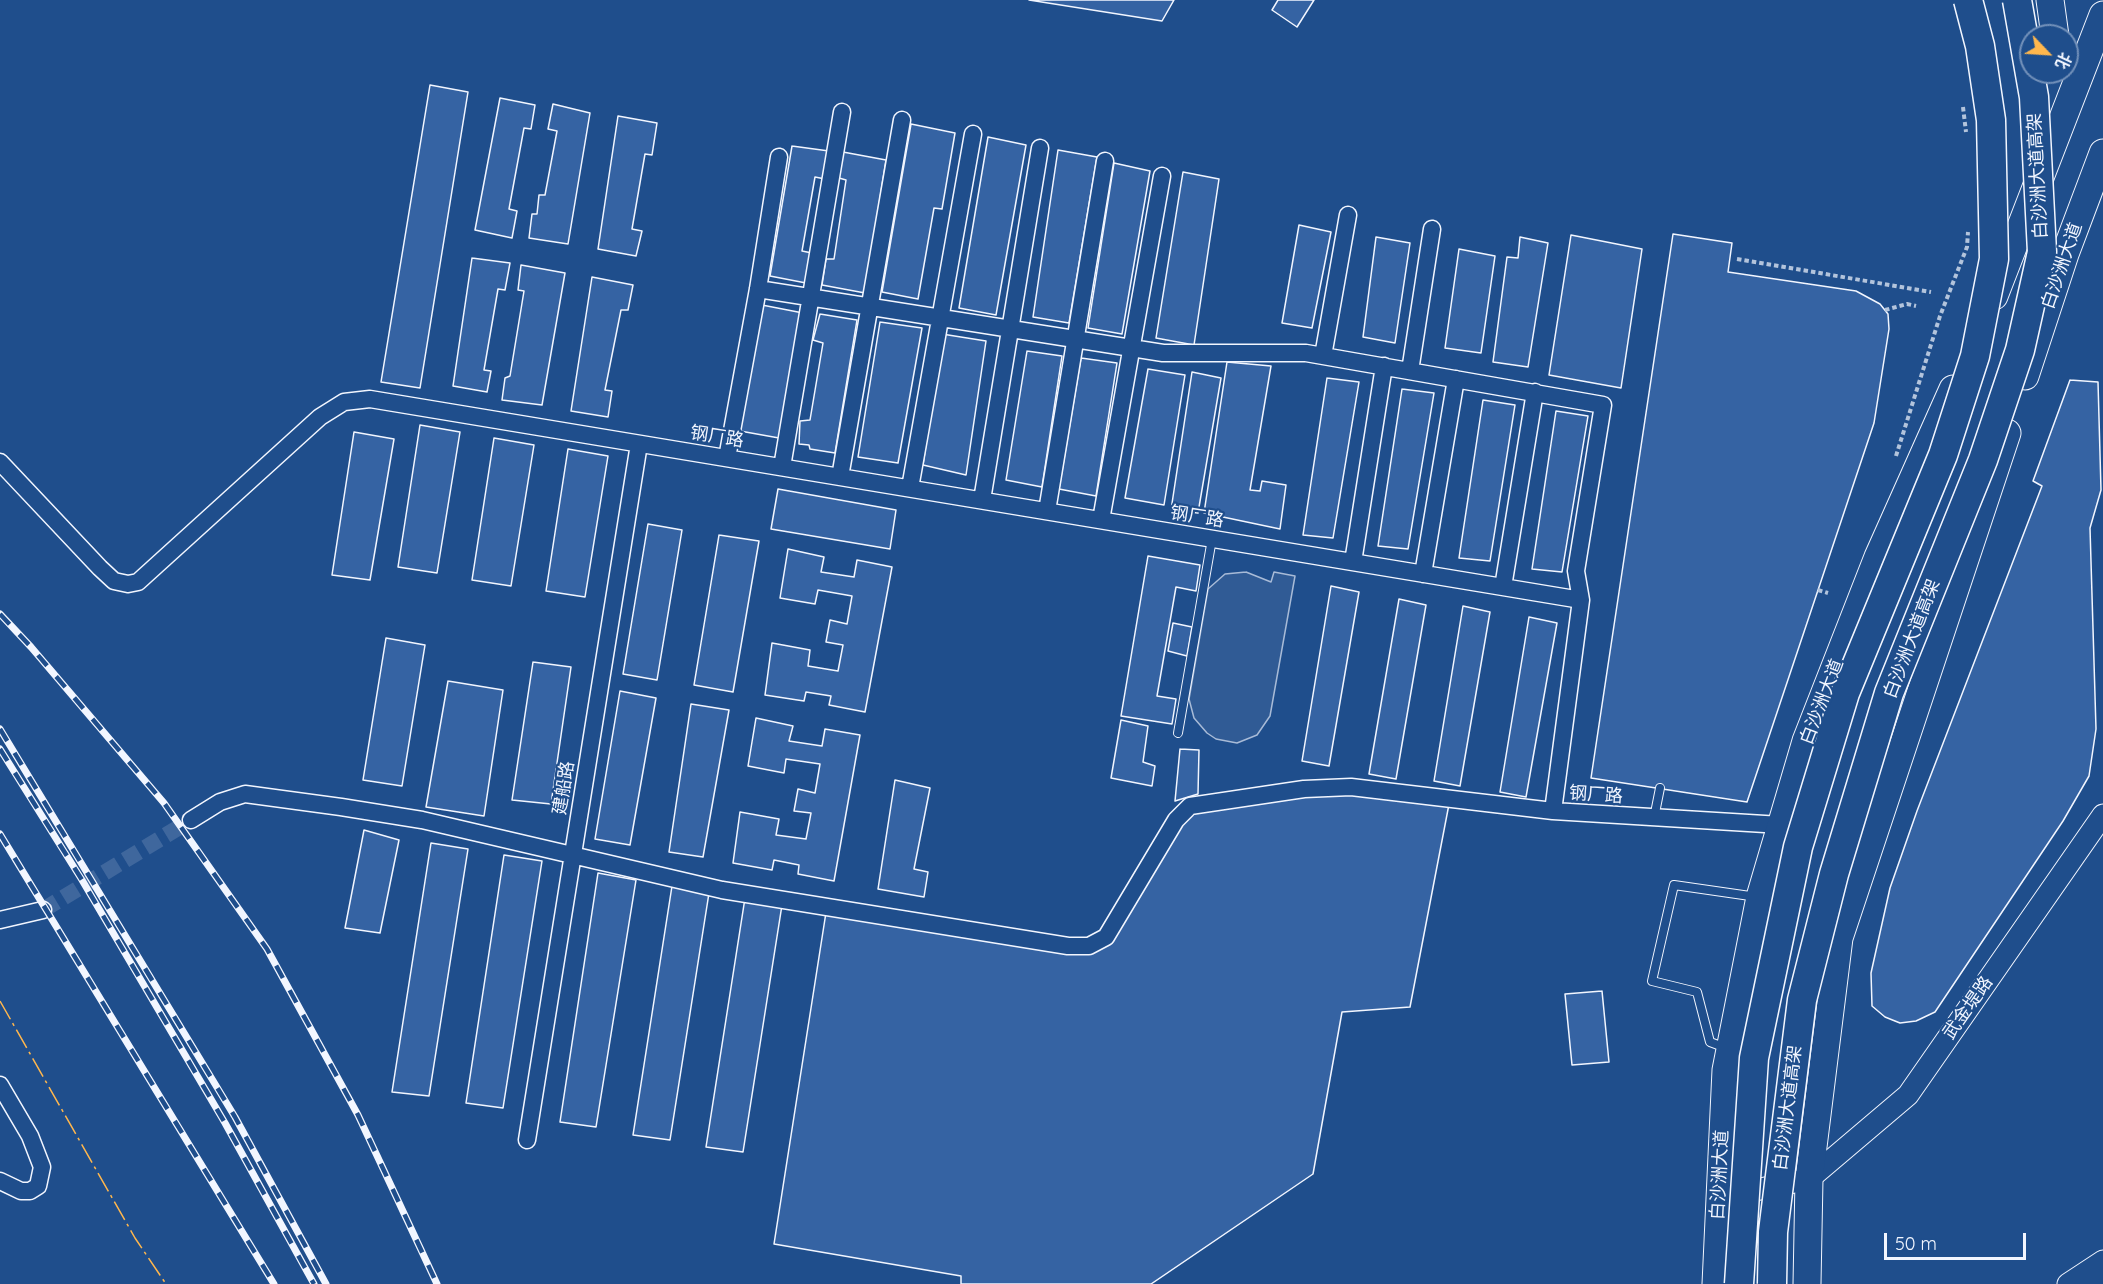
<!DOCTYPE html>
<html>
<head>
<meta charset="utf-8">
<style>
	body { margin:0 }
	#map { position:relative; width:2103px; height:1284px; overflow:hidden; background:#1f4e8c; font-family:Quicksand,"Noto Sans SC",sans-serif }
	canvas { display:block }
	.north { position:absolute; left:2019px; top:24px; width:60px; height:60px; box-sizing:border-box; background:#1f4e8c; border:2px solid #7391ba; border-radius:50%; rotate:115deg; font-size:16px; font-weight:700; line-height:24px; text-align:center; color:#f2f6ff }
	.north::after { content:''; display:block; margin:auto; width:21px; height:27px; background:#ffb74d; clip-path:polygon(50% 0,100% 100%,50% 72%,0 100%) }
	.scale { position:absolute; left:1884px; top:1233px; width:142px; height:27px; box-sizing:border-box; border:3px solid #f2f6ff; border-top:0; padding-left:8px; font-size:18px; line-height:21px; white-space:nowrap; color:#f2f6ff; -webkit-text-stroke:4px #1f4e8c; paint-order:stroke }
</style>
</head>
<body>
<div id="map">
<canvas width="2103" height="1284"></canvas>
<div class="north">北</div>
<div class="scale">50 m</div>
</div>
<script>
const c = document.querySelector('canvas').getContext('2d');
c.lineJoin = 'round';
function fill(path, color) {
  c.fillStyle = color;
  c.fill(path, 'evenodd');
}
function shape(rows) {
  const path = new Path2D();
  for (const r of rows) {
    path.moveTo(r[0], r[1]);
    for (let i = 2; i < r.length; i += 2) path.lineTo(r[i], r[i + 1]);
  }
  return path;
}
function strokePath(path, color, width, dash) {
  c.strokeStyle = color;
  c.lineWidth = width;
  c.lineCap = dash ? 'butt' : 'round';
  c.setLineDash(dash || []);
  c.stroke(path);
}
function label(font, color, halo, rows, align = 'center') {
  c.font = font + ' Quicksand,"Noto Sans SC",sans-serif';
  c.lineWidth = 4.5;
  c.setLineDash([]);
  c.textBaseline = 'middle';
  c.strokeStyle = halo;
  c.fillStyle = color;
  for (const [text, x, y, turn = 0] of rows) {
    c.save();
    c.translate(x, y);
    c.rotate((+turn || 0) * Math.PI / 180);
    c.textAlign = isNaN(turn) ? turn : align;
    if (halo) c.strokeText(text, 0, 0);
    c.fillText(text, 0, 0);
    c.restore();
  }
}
const built = shape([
	[1246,572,1271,582,1274,572,1295,576,1270,716,1257,735,1237,743,1216,739,1207,733,1194,718,1189,699,1208,589,1225,574,1246,572]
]);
fill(built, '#305b95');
strokePath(built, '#a8bbd7', 1.5);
const building = shape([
	[1029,0,1174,0,1162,21,1029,0],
	[1278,0,1314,0,1297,27,1272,10,1278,0],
	[430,85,468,92,420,388,381,382,430,85],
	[500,98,535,105,531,129,524,128,509,209,517,211,512,238,475,230,500,98],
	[553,104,590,113,568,244,529,238,532,214,537,214,539,195,545,195,557,131,548,129,553,104],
	[618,116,657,123,652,155,645,154,632,229,642,231,636,256,598,249,618,116],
	[911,124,955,133,942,209,934,208,918,299,882,292,911,124],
	[988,137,1026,145,996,315,959,308,988,137],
	[792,146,829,151,825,179,815,177,802,251,812,253,806,283,770,276,792,146],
	[1058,150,1097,157,1069,323,1033,317,1058,150],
	[843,152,886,160,865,293,822,285,826,259,834,259,846,180,839,178,843,152],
	[1114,163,1150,171,1122,334,1088,328,1114,163],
	[1183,172,1219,179,1194,345,1156,338,1183,172],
	[1299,225,1331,232,1312,328,1282,323,1299,225],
	[1673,234,1732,243,1728,272,1856,291,1880,304,1888,314,1889,329,1874,423,1747,802,1591,778,1673,234],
	[1571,235,1642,249,1621,388,1549,375,1571,235],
	[1376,237,1410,243,1395,343,1363,337,1376,237],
	[1520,237,1548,243,1528,367,1493,362,1507,257,1518,258,1520,237],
	[1459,249,1495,256,1481,353,1445,348,1459,249],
	[472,258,510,263,505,290,498,289,484,370,491,371,487,392,453,386,472,258],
	[521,265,565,273,542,405,502,400,505,378,510,376,524,291,518,290,521,265],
	[592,277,633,285,628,310,621,310,605,390,612,391,608,417,571,411,592,277],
	[762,305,803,313,779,438,740,431,762,305],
	[820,314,857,320,835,453,810,449,809,445,799,444,800,421,810,420,823,343,813,340,820,314],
	[880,322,922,328,898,463,858,457,880,322],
	[942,334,986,341,966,475,923,465,942,334],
	[1027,351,1062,356,1042,487,1006,480,1027,351],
	[1081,358,1117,363,1096,496,1059,489,1081,358],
	[1227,362,1271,366,1250,490,1260,491,1262,481,1286,485,1280,529,1204,513,1227,362],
	[1148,369,1185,375,1164,505,1125,498,1148,369],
	[1192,372,1221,378,1198,513,1171,510,1192,372],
	[1327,378,1359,382,1333,538,1303,535,1327,378],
	[2070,380,2098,382,2101,490,2090,528,2096,729,2089,776,2063,821,1935,1012,1916,1021,1900,1023,1885,1017,1872,1006,1871,973,1890,888,1917,811,2042,486,2033,481,2070,380],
	[1402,389,1434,393,1408,549,1378,546,1402,389],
	[1483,400,1515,405,1490,561,1459,558,1483,400],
	[1556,411,1588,416,1562,572,1532,569,1556,411],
	[420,425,460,432,437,573,398,567,420,425],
	[354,432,394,439,370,580,332,575,354,432],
	[494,438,534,445,511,586,472,580,494,438],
	[568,449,608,456,585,597,546,591,568,449],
	[778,489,896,510,890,549,771,529,778,489],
	[648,524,682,530,657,680,623,674,648,524],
	[719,535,759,541,733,692,694,685,719,535],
	[788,549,824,557,821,572,854,577,857,560,892,567,865,712,829,705,831,696,806,692,804,701,765,695,772,643,810,650,808,666,838,671,843,645,826,642,830,620,847,624,852,596,818,590,815,604,780,598,788,549],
	[1148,556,1200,565,1196,591,1176,587,1157,696,1176,699,1172,724,1121,716,1148,556],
	[1331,586,1359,592,1329,766,1302,761,1331,586],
	[1399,599,1426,605,1396,779,1369,774,1399,599],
	[1463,606,1490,612,1460,786,1434,781,1463,606],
	[1529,617,1557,623,1526,797,1500,792,1529,617],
	[1173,623,1192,627,1187,656,1168,651,1173,623],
	[386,638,425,645,402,786,363,780,386,638],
	[533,662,571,667,551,804,512,800,533,662],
	[448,681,503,690,484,816,426,807,448,681],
	[620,691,656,698,630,845,595,839,620,691],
	[691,704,729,710,703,857,669,852,691,704],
	[756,718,793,726,789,741,822,746,825,729,860,735,834,881,798,874,799,865,774,860,772,870,733,863,740,812,779,819,776,835,806,839,811,813,794,811,798,789,815,793,820,764,786,759,784,773,748,766,756,718],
	[1121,720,1148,726,1143,762,1155,766,1152,786,1111,778,1121,720],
	[1180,749,1199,750,1198,794,1175,801,1180,749],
	[895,780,930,788,914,869,928,872,924,897,878,889,895,780],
	[1304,789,1450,799,1410,1007,1342,1012,1313,1174,1151,1284,961,1284,961,1276,774,1244,827,906,1068,946,1106,937,1190,806,1304,789],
	[364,830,399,840,380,933,345,928,364,830],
	[431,843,468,849,429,1096,392,1092,431,843],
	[504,855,542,861,503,1108,466,1103,504,855],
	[598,873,636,880,596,1127,560,1122,598,873],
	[672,886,709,893,670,1140,633,1135,672,886],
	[745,898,782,905,743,1152,706,1147,745,898],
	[1602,991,1609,1062,1572,1065,1565,994,1602,991]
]);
fill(building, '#3563a3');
strokePath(building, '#f2f6ff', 1.5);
strokePath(shape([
	[43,910,191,820]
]), '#3f679d', 16, [16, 8]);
const service = shape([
	[1178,733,1212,539],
	[1654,818,1660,788],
	[1726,1048,1710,1042,1697,992,1652,981,1674,885,1757,897]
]);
const minor = shape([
	[758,289,1163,353,1306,353,1603,405,1576,571,1581,600],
	[1323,356,1348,215],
	[1410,371,1432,229],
	[727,458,758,289,779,157],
	[0,462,100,568,114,581,128,584,138,582,320,417,344,402,370,399,1581,600,1553,811,1781,825],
	[782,467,842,112],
	[840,477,902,120],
	[910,488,973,134],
	[982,500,1040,148],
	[1047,511,1105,161],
	[1101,520,1162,176],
	[1353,562,1384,366],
	[1423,574,1456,379],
	[1503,587,1535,392],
	[191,820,220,802,245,794,341,807,422,820,722,890,1068,946,1089,946,1106,937,1176,820,1190,806,1304,789,1351,787,1553,811],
	[0,920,43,910],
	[0,1085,30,1136,42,1167,38,1186,30,1191,21,1191,0,1181],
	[527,1140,639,444]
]);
const tertiary = shape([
	[1731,1195,1809,1179,1908,1095,2103,815],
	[2068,1284,2103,1261],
	[2096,1284,2103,1280]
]);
const primary = shape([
	[2050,0,2055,36],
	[1994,296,2103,15],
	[2025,376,2065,254,2103,153],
	[1716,1284,1726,1070,1760,897,1806,741,1878,557,1953,389],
	[1807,1284,1809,1179,1839,938,2007,433]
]);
strokePath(service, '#f2f6ff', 10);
strokePath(minor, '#f2f6ff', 19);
strokePath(tertiary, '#f2f6ff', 23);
strokePath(primary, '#f2f6ff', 29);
strokePath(shape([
	[1963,107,1966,132],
	[1737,259,1931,292],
	[1885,310,1907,304,1916,306],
	[1896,456,1940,316,1967,247,1968,232],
	[1818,590,1828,593]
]), '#b3c4dc', 4, [4.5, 3]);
strokePath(service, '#1f4e8c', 8);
strokePath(minor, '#1f4e8c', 16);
strokePath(tertiary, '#1f4e8c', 21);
strokePath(primary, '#1f4e8c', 27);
const rail = shape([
	[0,614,31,647,164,803,267,949,358,1115,437,1284],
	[0,729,235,1117,326,1284],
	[0,749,82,880,225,1123,314,1284],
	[0,834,274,1284]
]);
strokePath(rail, '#f2f6ff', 7);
strokePath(rail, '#1f4e8c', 4.5, [14]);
const trunkBridge = shape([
	[1739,1284,1754,1058,1798,847,1845,693,1943,455,1975,356,1994,259,1991,120,1980,46,1968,0],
	[1772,1284,1773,1232,1802,1000,1834,874,1889,693,1983,460,2020,350,2042,252,2034,97,2017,0]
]);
strokePath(trunkBridge, '#f2f6ff', 31, []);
strokePath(trunkBridge, '#1f4e8c', 28);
strokePath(shape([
	[0,1001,135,1238,166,1284]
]), '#ffb74d', 1.5, [21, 4.5, 3, 4.5]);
label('18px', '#f2f6ff', '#1f4e8c', [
	["白沙洲大道高架",2038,176,-93],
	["白沙洲大道",2062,266,-71],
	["钢厂路",717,437,9],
	["钢厂路",1197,517,9],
	["白沙洲大道高架",1912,639,-69],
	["白沙洲大道",1822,702,-69],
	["建船路",564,788,-81],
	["钢厂路",1596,795,4],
	["武金堤路",1968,1008,-55],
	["白沙洲大道高架",1788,1108,-83],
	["白沙洲大道",1720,1175,-87]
]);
</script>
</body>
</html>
